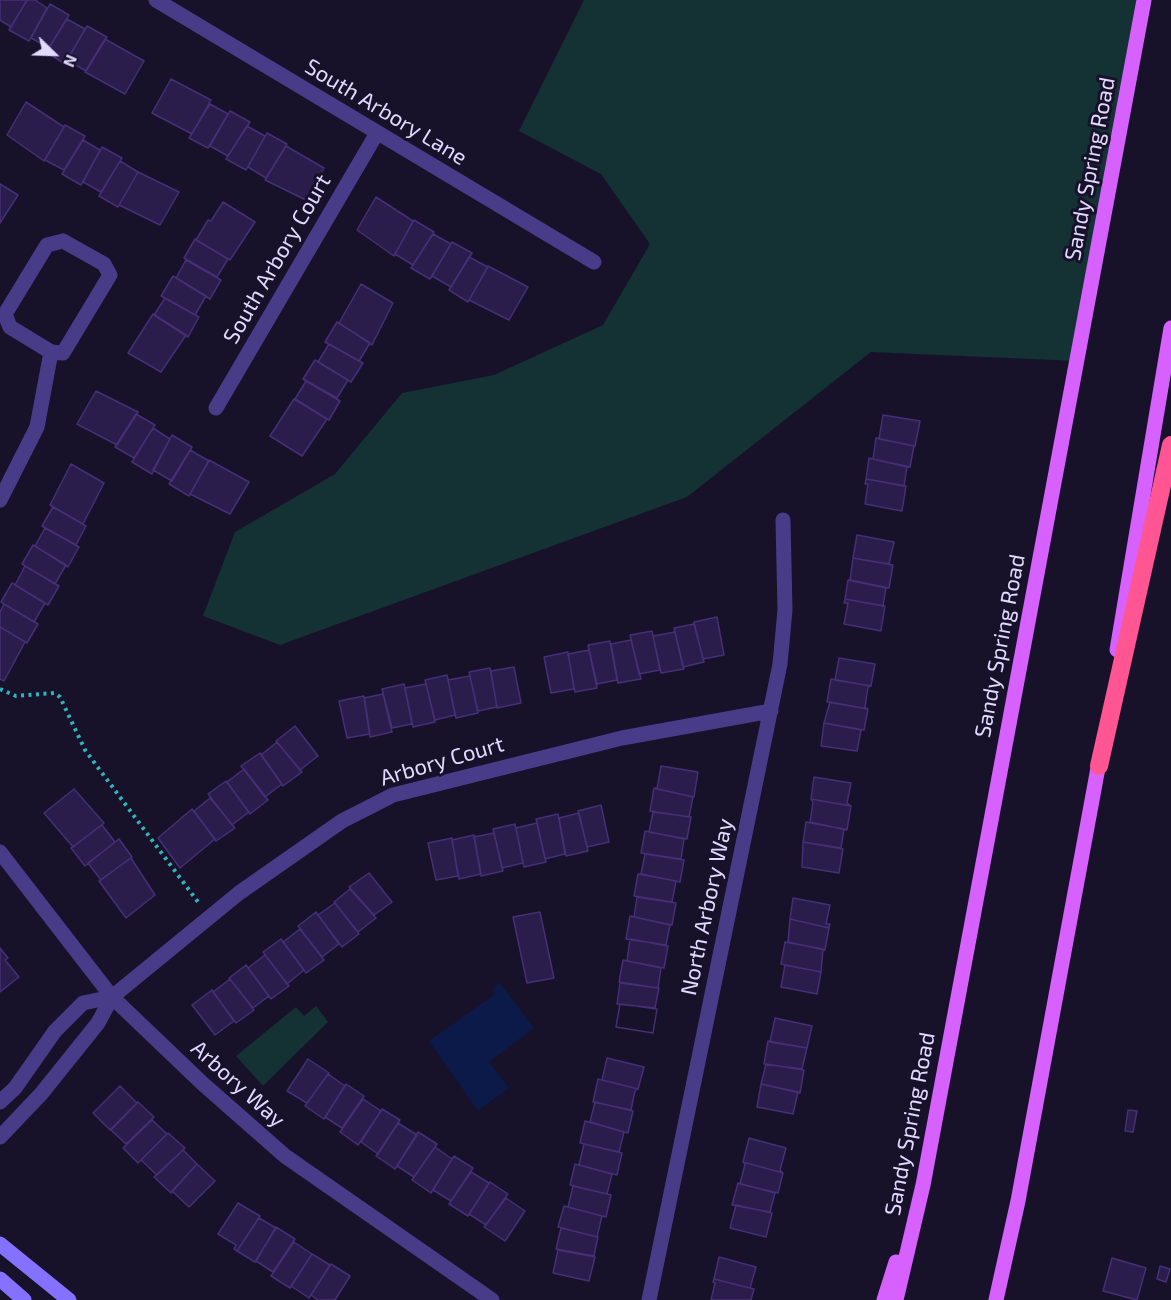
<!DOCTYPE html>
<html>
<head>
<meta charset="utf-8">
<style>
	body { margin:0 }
	#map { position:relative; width:1171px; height:1300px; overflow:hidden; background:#18112a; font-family:"Exo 2",sans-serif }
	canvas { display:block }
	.north { position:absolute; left:24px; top:24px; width:60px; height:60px; -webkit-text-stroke:4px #18112a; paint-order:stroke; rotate:113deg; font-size:16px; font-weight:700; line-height:24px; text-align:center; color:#e2daff }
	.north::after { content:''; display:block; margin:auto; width:21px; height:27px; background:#e2daff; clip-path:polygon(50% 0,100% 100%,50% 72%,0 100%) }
</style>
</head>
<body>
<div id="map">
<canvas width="1171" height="1300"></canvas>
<div class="north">N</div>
</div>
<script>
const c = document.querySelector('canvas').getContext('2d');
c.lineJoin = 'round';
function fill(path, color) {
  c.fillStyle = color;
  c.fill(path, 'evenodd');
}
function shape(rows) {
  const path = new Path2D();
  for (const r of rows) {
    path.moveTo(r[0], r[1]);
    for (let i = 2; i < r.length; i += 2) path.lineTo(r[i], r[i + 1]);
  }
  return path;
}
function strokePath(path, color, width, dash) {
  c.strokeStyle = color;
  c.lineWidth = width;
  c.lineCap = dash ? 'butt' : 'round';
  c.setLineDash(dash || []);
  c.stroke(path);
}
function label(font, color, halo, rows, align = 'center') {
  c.font = font + ' "Exo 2",sans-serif';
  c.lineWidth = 6;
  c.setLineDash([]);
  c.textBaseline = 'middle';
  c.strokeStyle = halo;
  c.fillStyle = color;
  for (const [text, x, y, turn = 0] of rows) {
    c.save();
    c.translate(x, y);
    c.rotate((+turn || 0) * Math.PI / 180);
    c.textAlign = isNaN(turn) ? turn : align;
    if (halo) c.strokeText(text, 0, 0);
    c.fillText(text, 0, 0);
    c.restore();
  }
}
fill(shape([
	[584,0,1144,0,1076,361,871,352,687,497,280,645,203,616,235,532,335,474,402,393,494,375,603,325,650,244,601,174,519,131],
	[316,1006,328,1022,263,1086,236,1056,296,1007,304,1016]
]), '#143134');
fill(shape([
	[500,983,534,1028,489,1062,509,1088,478,1111,429,1041,495,994,492,989]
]), '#0b1a49');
const building = shape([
	[0,0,27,0,11,27,0,20,0,0],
	[27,0,35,0,47,8,29,41,9,30,27,0],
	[50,4,69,15,49,48,31,38,50,4],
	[67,19,85,29,65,64,46,52,67,19],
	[87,26,107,37,86,71,67,60,87,26],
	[105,39,144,61,125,94,85,72,105,39],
	[171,79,211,100,192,134,152,113,171,79],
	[26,102,64,127,44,161,7,135,26,102],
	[210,104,228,114,208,148,189,138,210,104],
	[230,111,250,122,228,156,210,146,230,111],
	[65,125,85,136,64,170,45,160,65,125],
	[247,126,265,136,246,170,226,159,247,126],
	[267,133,287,144,266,178,248,167,267,133],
	[83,140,100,150,81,185,62,174,83,140],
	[286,146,324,168,306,200,265,180,286,146],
	[102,147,122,158,101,192,83,182,102,147],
	[120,161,138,172,118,207,99,196,120,161],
	[138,172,179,192,160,225,119,205,138,172],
	[0,184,18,195,0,223,0,184],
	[376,197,413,221,394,256,357,230,376,197],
	[223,202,255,222,230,260,196,240,208,220,211,221,223,202],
	[414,220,434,232,413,265,395,254,414,220],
	[433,234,451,244,430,279,411,268,433,234],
	[195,239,228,259,217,277,184,258,195,239],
	[452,242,472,253,451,287,432,276,452,242],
	[469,257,488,267,468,302,449,290,469,257],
	[186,260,221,280,210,299,176,278,186,260],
	[488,266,528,287,509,320,469,300,488,266],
	[173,276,206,296,195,315,161,296,173,276],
	[361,284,393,303,372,345,339,323,361,284],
	[165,298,199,317,188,337,154,315,165,298],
	[153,314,186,335,161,372,128,353,153,314],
	[337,322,370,343,359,361,325,342,337,322],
	[329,344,363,363,351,382,318,362,329,344],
	[315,360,348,380,337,398,303,379,315,360],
	[306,381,340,401,329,420,295,399,306,381],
	[96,391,138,412,117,445,77,424,96,391],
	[294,399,327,419,302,456,270,436,294,399],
	[136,414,155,425,134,458,115,447,136,414],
	[883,415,920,421,915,446,879,439,883,415],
	[153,428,170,439,152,474,132,462,153,428],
	[172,435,192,447,172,481,153,470,172,435],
	[876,438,914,446,910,467,873,459,876,438],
	[190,450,209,461,189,496,169,484,190,450],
	[869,458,907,467,904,486,866,479,869,458],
	[209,460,249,482,230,514,190,494,209,460],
	[71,464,104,483,83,524,50,505,71,464],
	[866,479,906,486,902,511,865,504,868,484,865,484,866,479],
	[53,507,86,526,76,545,42,526,53,507],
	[45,528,79,547,68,567,35,546,45,528],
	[857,535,894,542,889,564,853,558,857,535],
	[33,545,66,565,55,584,22,564,33,545],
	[853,558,893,565,889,588,850,580,853,558],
	[25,566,59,586,48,605,15,585,25,566],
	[848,580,886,588,883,606,845,599,848,580],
	[12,583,45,603,34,622,1,602,12,583],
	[845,599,885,606,881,631,844,624,848,603,844,603,845,599],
	[4,604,38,624,27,643,0,627,0,612,4,604],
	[717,617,724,655,703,659,694,622,717,617],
	[694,624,704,662,683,667,674,628,694,624],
	[0,627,25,642,4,681,0,679,0,627],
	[652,631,660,670,639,674,630,635,652,631],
	[675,632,684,669,661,673,653,636,675,632],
	[631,640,641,679,618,683,611,644,631,640],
	[610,641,617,680,597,684,588,645,610,641],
	[589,650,597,688,575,692,568,654,589,650],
	[568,652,574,689,551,693,544,657,568,652],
	[839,658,875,664,871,686,835,680,839,658],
	[514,667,521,703,497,708,491,671,514,667],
	[490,668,497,707,478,711,469,672,490,668],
	[447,675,455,715,435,720,425,680,447,675],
	[470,676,478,713,456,718,448,680,470,676],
	[831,679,871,686,868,687,865,707,868,709,827,702,831,679],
	[404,684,412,724,392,728,382,689,404,684],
	[426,684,435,722,413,727,405,688,426,684],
	[383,694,392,732,370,737,364,698,383,694],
	[364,696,370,734,347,738,339,701,364,696],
	[830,702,868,709,864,730,824,723,830,702],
	[824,723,861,730,857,751,821,746,824,723],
	[295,726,318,756,300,770,276,741,295,726],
	[277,742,302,772,283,786,261,755,277,742],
	[260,753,282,784,265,797,241,766,260,753],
	[661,766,698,772,694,797,657,789,661,766],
	[244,769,268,800,250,814,227,782,244,769],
	[814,777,851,783,847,803,851,806,811,799,814,777],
	[226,781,249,812,232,825,208,794,226,781],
	[654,788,693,797,689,817,650,811,654,788],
	[74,789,104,823,73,847,44,813,74,789],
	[210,798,235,828,216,841,194,811,210,798],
	[811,799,851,806,847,830,810,822,813,802,811,799],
	[601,805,609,842,587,847,578,811,601,805],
	[192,809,215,839,180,868,158,838,192,809],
	[653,812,691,817,687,839,649,832,653,812],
	[579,813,588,851,566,856,559,818,579,813],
	[558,814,565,854,545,859,536,819,558,814],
	[806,822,844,829,841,848,803,842,806,822],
	[537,823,546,862,524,867,516,828,537,823],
	[515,824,523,863,502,868,493,829,515,824],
	[102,825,115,842,85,866,71,848,102,825],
	[645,831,684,839,681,859,641,853,645,831],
	[494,833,503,871,481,876,474,837,494,833],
	[474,835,481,874,459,879,452,840,474,835],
	[452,838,458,876,436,880,428,843,452,838],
	[119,839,132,857,101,880,88,863,119,839],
	[803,842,843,849,839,873,802,867,803,842],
	[645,854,684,860,680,882,641,874,645,854],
	[131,858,155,895,126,918,99,881,131,858],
	[369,873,392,902,374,915,349,887,369,873],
	[638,874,676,881,672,902,634,896,638,874],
	[350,889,376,918,358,932,334,902,350,889],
	[637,897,676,903,672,925,634,917,637,897],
	[793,898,830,905,826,924,830,924,829,928,790,919,793,898],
	[335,903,359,934,342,947,318,915,335,903],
	[316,912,339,944,322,957,298,926,316,912],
	[540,912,554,978,527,983,513,917,540,912],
	[630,916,670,925,666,945,626,939,630,916],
	[790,919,829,928,825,950,788,942,790,919],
	[300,929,324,960,306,973,283,942,300,929],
	[281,939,304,970,287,984,263,952,281,939],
	[630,939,668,946,664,968,627,961,630,939],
	[785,942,823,949,821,972,781,964,785,942],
	[0,948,8,958,5,960,19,977,0,992,0,948],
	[265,955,289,986,271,999,248,968,265,955],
	[623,960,661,968,658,988,619,982,623,960],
	[246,965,269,996,253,1008,229,978,246,965],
	[785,965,821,972,817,994,781,987,785,965],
	[230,979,254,1010,236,1023,213,992,230,979],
	[620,983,659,988,655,1008,617,1004,620,983],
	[212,990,234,1021,215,1035,192,1005,212,990],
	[620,1004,657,1009,653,1033,616,1027,620,1004],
	[620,1004,657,1009,653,1033,616,1027,620,1004],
	[775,1018,812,1026,807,1048,770,1042,775,1018],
	[768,1041,807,1048,802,1069,764,1064,768,1041],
	[607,1058,644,1067,638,1089,602,1080,607,1058],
	[308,1059,329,1073,307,1103,287,1091,308,1059],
	[766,1064,804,1070,800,1093,761,1084,766,1064],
	[328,1074,345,1086,324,1119,305,1106,328,1074],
	[598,1079,638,1089,635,1091,631,1110,593,1102,598,1079],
	[346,1084,364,1096,342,1128,325,1117,346,1084],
	[761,1084,798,1092,793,1114,757,1107,761,1084],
	[120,1086,137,1103,110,1130,93,1113,120,1086],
	[363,1099,381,1111,358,1145,340,1132,363,1099],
	[138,1102,154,1117,126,1144,111,1130,138,1102],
	[595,1102,633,1111,628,1133,590,1122,595,1102],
	[382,1109,400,1120,378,1154,361,1142,382,1109],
	[1128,1110,1137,1111,1133,1132,1125,1131,1128,1110],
	[152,1120,167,1134,138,1163,123,1148,152,1120],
	[585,1121,624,1132,619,1152,580,1143,585,1121],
	[398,1123,417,1135,395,1169,376,1156,398,1123],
	[418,1132,437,1144,414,1177,397,1166,418,1132],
	[168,1133,185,1148,157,1175,141,1160,168,1133],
	[749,1138,786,1148,780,1170,783,1173,743,1162,749,1138],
	[584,1144,622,1153,617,1175,579,1165,584,1144],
	[435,1147,452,1159,431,1193,412,1180,435,1147],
	[183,1150,197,1164,171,1193,154,1177,183,1150],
	[454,1156,473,1168,451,1201,433,1190,454,1156],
	[743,1162,783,1173,778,1193,740,1184,745,1164,743,1162],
	[197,1164,215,1181,189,1207,172,1191,197,1164],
	[575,1164,612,1174,607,1194,570,1185,575,1164],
	[471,1172,489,1183,468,1216,449,1204,471,1172],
	[490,1182,508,1194,486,1225,469,1214,490,1182],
	[738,1183,775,1193,770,1212,732,1205,738,1183],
	[573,1186,611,1195,606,1217,568,1207,573,1186],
	[506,1198,525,1211,505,1241,484,1227,506,1198],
	[238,1203,260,1216,237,1251,234,1249,236,1245,218,1234,238,1203],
	[736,1205,772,1213,766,1237,730,1228,736,1205],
	[564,1206,602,1216,597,1237,558,1227,564,1206],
	[259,1218,276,1228,255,1262,237,1251,259,1218],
	[276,1227,295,1239,273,1272,256,1261,276,1227],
	[561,1228,598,1237,594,1256,556,1249,561,1228],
	[294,1242,312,1254,290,1288,271,1276,294,1242],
	[558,1250,595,1257,589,1281,553,1273,558,1250],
	[312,1254,330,1265,309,1298,291,1286,312,1254],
	[719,1257,756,1267,750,1288,714,1279,719,1257],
	[1112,1258,1146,1268,1137,1300,1103,1291,1112,1258],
	[331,1264,350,1276,335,1300,318,1300,311,1295,331,1264],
	[1160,1266,1170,1269,1166,1282,1157,1279,1160,1266],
	[714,1279,754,1289,751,1300,711,1300,715,1283,713,1282,714,1279]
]);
fill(building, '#2b1d4b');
strokePath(building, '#452f77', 1.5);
strokePath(shape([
	[0,689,16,696,54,693,60,697,85,750,198,902]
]), '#31b5bc', 4, [3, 4.5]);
strokePath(shape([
	[156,0,594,262],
	[63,241,104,264,110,275,63,353,51,352,10,327,5,314,47,245,63,241],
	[216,408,377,133],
	[0,500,37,427,51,352],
	[0,852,112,997,202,1083,285,1156,492,1300],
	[112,997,239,893,342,821,393,795,622,738,771,711],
	[0,1102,15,1088,55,1031,83,1003,112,997,98,1023,41,1094,0,1137],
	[649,1300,780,664,785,610,783,520]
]), '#483c89', 15);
strokePath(shape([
	[0,1244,69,1300],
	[0,1279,24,1300]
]), '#8571ff', 15);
strokePath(shape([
	[1117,650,1171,328],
	[884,1300,896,1262],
	[896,1300,923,1185,1144,0],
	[996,1300,1018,1201,1100,757]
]), '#d661ff', 15);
strokePath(shape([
	[1099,766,1171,445]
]), '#ff5593', 18);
label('22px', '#e2daff', '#18112a', [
	["South Arbory Lane",386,112,31],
	["Sandy Spring Road",1090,169,-79],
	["South Arbory Court",277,259,-60],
	["Sandy Spring Road",1000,646,-79],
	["Arbory Court",442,761,-16],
	["North Arbory Way",707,907,-78],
	["Arbory Way",238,1084,42],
	["Sandy Spring Road",910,1124,-79]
]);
</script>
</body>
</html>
